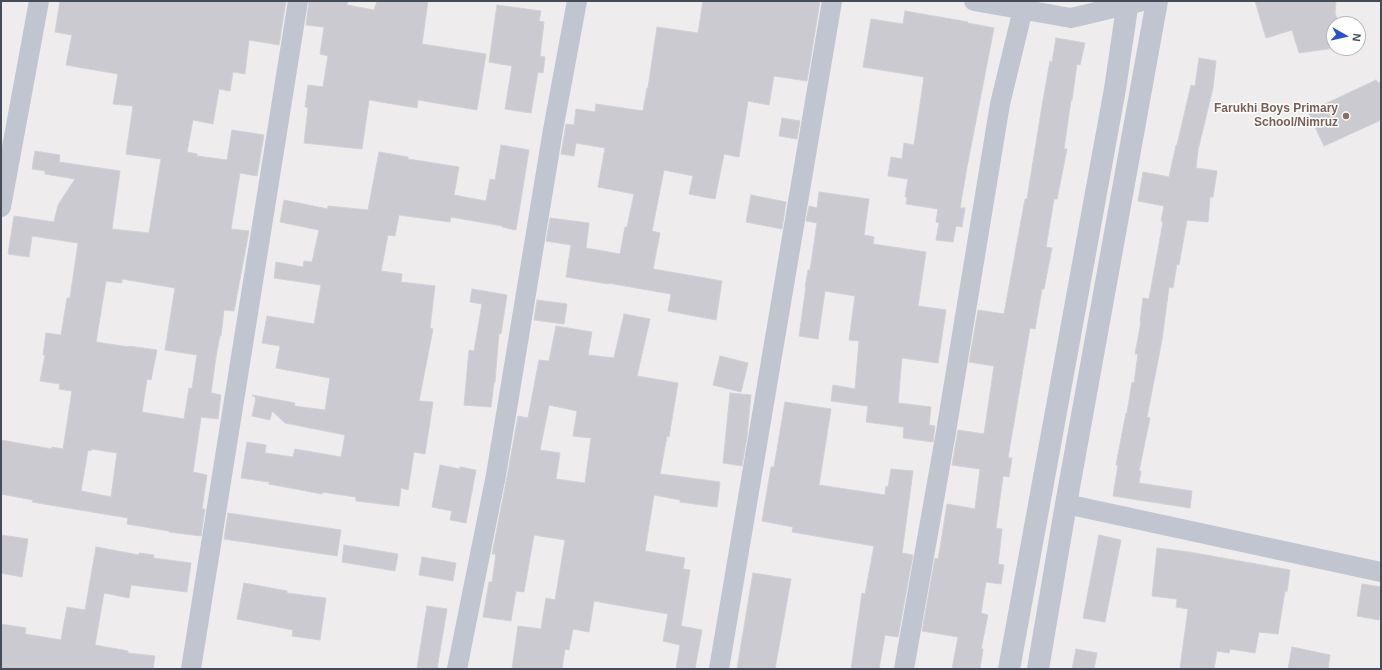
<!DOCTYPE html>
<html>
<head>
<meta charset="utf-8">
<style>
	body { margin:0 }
	#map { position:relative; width:1382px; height:670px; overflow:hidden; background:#eeecec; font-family:Arial,sans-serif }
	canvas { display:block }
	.frame { position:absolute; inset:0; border:2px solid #464c57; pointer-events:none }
	.north { position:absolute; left:1326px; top:16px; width:40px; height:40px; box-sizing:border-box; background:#fff; border:1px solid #b5b7bc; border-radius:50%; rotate:98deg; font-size:11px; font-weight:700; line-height:16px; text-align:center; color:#464c57 }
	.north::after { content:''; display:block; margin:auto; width:14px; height:18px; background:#2751cd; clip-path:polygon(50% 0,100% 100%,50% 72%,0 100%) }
</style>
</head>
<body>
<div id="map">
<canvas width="1382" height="670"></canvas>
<div class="frame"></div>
<div class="north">N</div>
</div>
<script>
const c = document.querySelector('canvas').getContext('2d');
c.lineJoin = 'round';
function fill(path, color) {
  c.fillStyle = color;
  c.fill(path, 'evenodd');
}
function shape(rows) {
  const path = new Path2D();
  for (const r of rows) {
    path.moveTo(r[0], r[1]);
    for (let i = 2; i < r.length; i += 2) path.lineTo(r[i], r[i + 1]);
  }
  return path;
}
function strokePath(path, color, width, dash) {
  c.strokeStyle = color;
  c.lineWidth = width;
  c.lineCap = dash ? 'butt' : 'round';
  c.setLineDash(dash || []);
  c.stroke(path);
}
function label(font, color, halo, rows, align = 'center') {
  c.font = font + ' Arial,sans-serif';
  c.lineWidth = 3;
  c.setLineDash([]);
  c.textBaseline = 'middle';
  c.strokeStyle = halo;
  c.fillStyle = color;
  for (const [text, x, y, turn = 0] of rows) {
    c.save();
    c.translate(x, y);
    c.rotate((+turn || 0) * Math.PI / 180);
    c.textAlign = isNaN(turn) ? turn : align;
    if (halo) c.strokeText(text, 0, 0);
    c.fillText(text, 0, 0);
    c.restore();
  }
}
const building = shape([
	[60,1,286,1,279,45,249,40,245,74,233,72,230,91,219,89,213,124,193,120,187,152,197,154,197,156,227,160,232,130,264,135,257,176,240,173,231,229,249,231,234,311,224,310,221,336,220,335,216,357,211,393,221,395,218,419,201,417,193,472,207,475,202,509,205,509,201,536,169,532,169,531,127,524,128,518,32,502,33,500,1,494,1,440,52,449,52,447,63,449,72,391,59,389,60,384,40,381,45,355,43,355,46,333,61,335,67,298,70,298,78,243,32,236,29,257,8,254,14,216,54,222,58,205,75,179,45,174,45,171,32,169,35,151,60,155,59,162,120,171,112,229,149,233,161,159,126,154,133,106,113,104,118,74,66,65,72,35,55,32,60,1],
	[122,279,175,288,165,350,197,355,192,389,189,388,184,419,142,412,147,379,151,380,157,350,129,346,129,347,96,342,106,281,122,283,122,279],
	[91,449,117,453,111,497,81,491,88,450,91,451,91,449],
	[309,1,348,1,347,5,374,10,377,1,428,1,422,44,486,54,477,110,418,100,417,108,369,100,362,149,304,143,308,108,305,107,308,85,323,87,328,56,320,54,324,27,306,25,309,1],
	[703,1,820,1,807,81,774,76,769,105,748,101,739,157,724,154,715,199,689,194,693,176,664,170,652,231,660,233,653,269,722,281,716,320,668,311,671,294,608,283,608,284,566,277,571,245,546,241,550,218,589,223,586,248,620,254,625,227,627,227,634,194,598,187,605,148,576,143,574,156,561,154,566,124,574,125,576,109,595,112,596,104,643,111,647,88,648,88,657,27,698,33,703,1],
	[1255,1,1336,1,1335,13,1339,24,1334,24,1335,48,1299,53,1292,30,1266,38,1255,1],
	[497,5,541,11,539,21,544,22,540,56,545,57,543,73,538,72,531,113,505,109,512,66,489,62,497,5],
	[905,11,968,22,968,23,994,28,967,167,960,208,965,208,962,227,956,226,953,242,936,240,939,223,936,222,938,209,906,204,907,197,905,197,908,179,888,176,891,157,902,159,904,143,914,145,924,77,863,67,871,19,903,24,905,11],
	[1056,38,1085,43,1080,65,1077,64,1072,100,1071,100,1064,149,1067,149,1057,199,1054,199,1046,247,1052,248,1044,289,1042,289,1035,329,1030,328,1023,369,1008,458,1012,458,1009,477,1003,476,996,528,1002,529,998,564,1004,565,1001,584,986,582,981,613,988,615,981,649,983,649,980,669,952,669,958,637,922,631,935,558,938,559,940,548,947,504,975,509,980,469,952,465,958,430,984,434,994,366,969,362,978,310,1004,314,1025,199,1027,199,1042,106,1050,61,1052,62,1056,38],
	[1199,58,1216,61,1213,88,1198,150,1196,168,1217,171,1213,197,1210,197,1208,222,1187,220,1179,265,1177,264,1173,288,1169,287,1162,340,1147,417,1150,418,1139,471,1141,471,1139,483,1192,491,1190,508,1113,496,1118,465,1116,465,1126,413,1127,413,1132,382,1134,383,1138,354,1135,354,1141,322,1140,322,1143,298,1149,299,1163,222,1161,221,1164,206,1138,201,1143,172,1169,177,1176,145,1177,145,1191,85,1195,86,1199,58],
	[1376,80,1378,83,1381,81,1381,120,1324,146,1308,112,1376,80],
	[782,118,800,121,797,139,779,136,782,118],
	[501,145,529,150,516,230,502,227,502,226,451,217,450,222,399,215,395,236,388,235,381,271,402,274,401,282,435,286,430,328,433,329,419,401,433,402,425,454,414,452,408,490,401,488,399,506,356,501,356,497,322,492,322,494,269,484,269,482,241,478,247,442,266,445,265,453,293,457,295,449,341,457,345,435,285,423,272,411,270,420,252,416,256,398,252,395,295,403,294,406,325,410,330,378,276,368,280,346,262,343,267,316,314,324,321,285,274,278,276,262,303,267,304,261,312,262,319,230,280,222,284,200,328,209,328,206,368,210,379,152,408,157,408,159,459,167,454,195,486,201,490,179,495,180,501,145],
	[819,192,869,199,864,235,874,237,873,244,926,252,918,306,946,310,938,363,902,358,898,403,931,407,929,425,935,426,933,442,903,438,904,427,866,422,868,406,831,401,833,385,855,389,859,341,849,340,855,296,825,291,818,339,799,336,806,287,805,287,808,270,810,270,817,223,806,221,809,206,817,208,819,192],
	[751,195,786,202,782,229,746,222,751,195],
	[472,289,507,295,501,334,499,333,495,382,494,382,491,407,464,405,469,350,474,351,482,304,470,302,472,289],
	[537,300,567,304,564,324,534,320,537,300],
	[624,314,650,319,637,376,678,383,669,437,667,436,660,474,720,482,717,507,680,502,680,500,654,495,645,551,685,558,683,569,690,570,681,626,702,630,695,669,676,669,680,645,663,641,668,614,594,601,589,632,573,629,569,650,565,649,562,669,512,669,518,626,541,629,546,598,555,600,565,540,534,535,524,592,516,591,511,621,483,617,489,582,492,582,496,554,492,554,507,477,518,416,528,418,539,360,549,361,556,326,592,332,588,355,614,358,624,314],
	[549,405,577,411,573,436,591,438,585,483,556,479,560,453,540,450,549,405],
	[720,356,748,363,741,392,713,385,720,356],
	[730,393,751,395,747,437,742,466,723,463,730,393],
	[785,402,831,409,819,485,885,495,886,486,888,487,891,469,913,471,902,553,913,555,898,637,885,635,879,669,851,669,862,593,865,594,874,546,792,532,793,527,762,521,771,467,774,467,785,402],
	[440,465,460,469,460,467,476,470,466,523,450,520,452,511,432,507,440,465],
	[228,513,341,530,337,556,224,539,228,513],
	[1,535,28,539,22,577,1,573,1,535],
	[1099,535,1121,540,1105,622,1083,618,1099,535],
	[344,545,398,554,395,571,342,562,344,545],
	[96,547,139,555,139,553,154,555,153,558,191,563,187,592,131,585,129,598,104,593,95,645,128,651,128,653,155,656,153,669,1,669,1,624,26,628,25,634,61,640,67,607,85,610,96,547],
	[1157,548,1189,552,1290,570,1287,592,1285,591,1278,634,1259,632,1255,653,1230,649,1229,653,1217,651,1214,669,1180,668,1188,609,1176,607,1177,599,1152,596,1157,548],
	[422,557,456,563,453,581,419,575,422,557],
	[753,573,791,579,775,669,737,669,753,573],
	[244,583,287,591,287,593,326,598,320,640,292,636,293,630,237,619,244,583],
	[1362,584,1381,587,1381,611,1379,620,1357,616,1362,584],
	[427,606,447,609,437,669,417,668,427,606],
	[1292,647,1330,655,1328,669,1288,669,1292,647],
	[1076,649,1097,653,1094,669,1072,669,1076,649]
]);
fill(building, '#cacad0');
strokePath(building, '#d0d1d7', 1);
strokePath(shape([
	[974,1,1071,18,1143,1],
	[1,207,39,1],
	[1066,504,1381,572],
	[191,669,298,1],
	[457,669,496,475,553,130,577,1],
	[719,669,832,1],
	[904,669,946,432,1000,104,1023,9]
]), '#c0c5d0', 20);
strokePath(shape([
	[1009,669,1115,89,1128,1],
	[1038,669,1066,504,1157,1]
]), '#c0c5d0', 22);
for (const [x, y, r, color] of [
	[1346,116,4,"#8d6e63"]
]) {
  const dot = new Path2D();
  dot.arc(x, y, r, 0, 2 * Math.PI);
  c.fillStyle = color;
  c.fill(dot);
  strokePath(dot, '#fff', 1.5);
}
label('bold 12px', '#785e54', '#fff', [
	["Farukhi Boys Primary",1338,109],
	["School/Nimruz",1338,123]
], 'right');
</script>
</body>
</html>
